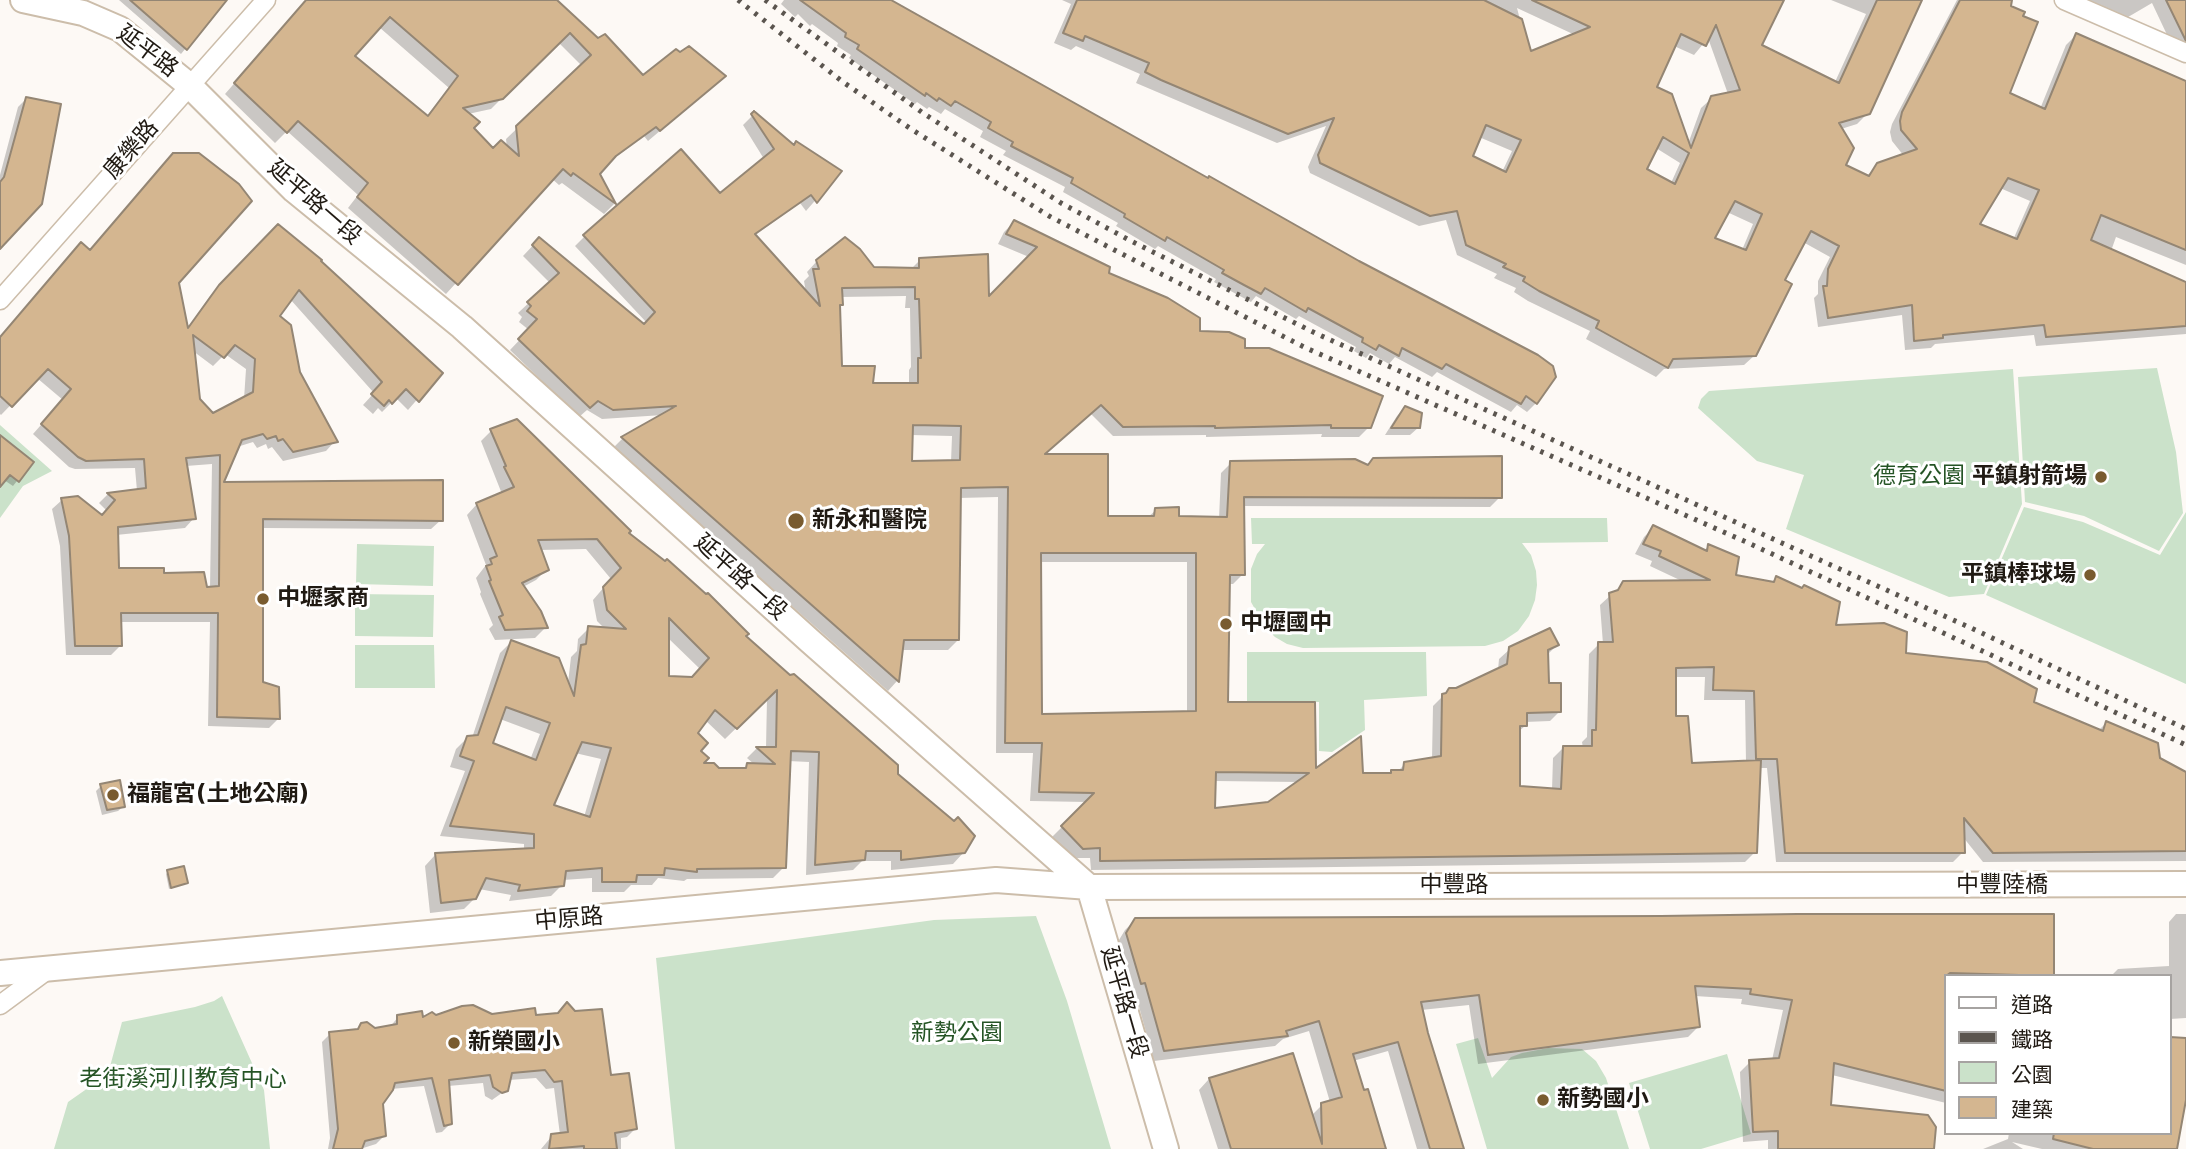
<!DOCTYPE html>
<html>
<head>
<meta charset="utf-8">
<style>
	body { margin:0 }
	#map { position:relative; width:2186px; height:1149px; overflow:hidden; background:#fdf9f5; font-family:"DejaVu Sans","Noto Sans TC",sans-serif }
	canvas { display:block }
	.legend { position:absolute; left:1944px; top:974px; width:228px; height:161px; box-sizing:border-box; background:#fff; border:2px solid #a6a3a1; margin:0; padding:9px 12px; list-style:none; font-size:21px; color:#201a13 }
	.legend li { display:flex; align-items:center; gap:14px; height:35px }
	.legend b { width:35px; border:2px solid #a6a3a1 }
</style>
</head>
<body>
<div id="map">
<canvas width="2186" height="1149"></canvas>
<ul class="legend">
<li><b style="height:9px;background:#fff"></b>道路</li>
<li><b style="height:9px;background:#5b554f"></b>鐵路</li>
<li><b style="height:19px;background:#cbe2ca"></b>公園</li>
<li><b style="height:19px;background:#d4b690"></b>建築</li>
</ul>
</div>
<script>
const c = document.querySelector('canvas').getContext('2d');
c.lineJoin = 'round';
function fill(path, color) {
  c.fillStyle = color;
  c.fill(path, 'evenodd');
}
function shape(rows) {
  const path = new Path2D();
  for (const r of rows) {
    path.moveTo(r[0], r[1]);
    for (let i = 2; i < r.length; i += 2) path.lineTo(r[i], r[i + 1]);
  }
  return path;
}
function strokePath(path, color, width, dash) {
  c.strokeStyle = color;
  c.lineWidth = width;
  c.lineCap = dash ? 'butt' : 'round';
  c.setLineDash(dash || []);
  c.stroke(path);
}
function label(font, color, halo, rows, align = 'center') {
  c.font = font + ' "DejaVu Sans","Noto Sans TC",sans-serif';
  c.lineWidth = 6;
  c.setLineDash([]);
  c.textBaseline = 'middle';
  c.strokeStyle = halo;
  c.fillStyle = color;
  for (const [text, x, y, turn = 0] of rows) {
    c.save();
    c.translate(x, y);
    c.rotate((+turn || 0) * Math.PI / 180);
    c.textAlign = isNaN(turn) ? turn : align;
    if (halo) c.strokeText(text, 0, 0);
    c.fillText(text, 0, 0);
    c.restore();
  }
}
fill(shape([
	[2157,368,2176,452,2183,513,2159,551,2084,516,2025,502,2018,377],
	[2013,369,2022,504,1984,594,1949,597,1786,529,1804,475,1757,461,1698,408,1701,399,1709,391],
	[0,425,52,471,23,486,0,518],
	[2024,507,2083,522,2160,555,2186,512,2186,684,1986,595],
	[1251,518,1607,518,1608,542,1522,543,1531,555,1536,571,1537,585,1535,600,1529,616,1518,631,1503,641,1485,646,1303,648,1287,644,1275,637,1265,627,1251,602,1251,569,1257,554,1265,544,1252,544],
	[357,544,434,546,433,586,356,584],
	[355,594,434,595,433,637,355,636],
	[355,645,434,645,435,688,355,688],
	[1247,652,1426,652,1427,696,1364,700,1365,730,1332,752,1319,751,1319,702,1247,702],
	[1036,916,1067,1001,1111,1149,675,1149,656,958,934,920],
	[222,996,264,1090,270,1149,54,1149,68,1102,108,1074,122,1022,195,1007,214,1001],
	[1478,1038,1492,1078,1511,1057,1522,1053,1548,1048,1582,1049,1596,1061,1606,1078,1629,1149,1487,1149,1456,1044],
	[1727,1054,1751,1134,1701,1149,1650,1149,1629,1083]
]), '#cbe2ca');
fill(shape([
	[119,0,225,0,181,54],
	[307,0,554,0,643,77,724,77,648,141,644,136,608,163,598,174,614,204,604,214,562,183,559,185,551,178,446,294,348,208,358,195,287,131,275,143,225,94],
	[379,27,449,88,426,117,353,56],
	[558,42,582,66,506,139,507,148,493,150,472,128,468,114,491,109],
	[784,0,887,0,1208,180,1536,403,1527,412,1517,405,1511,412,1437,372,1432,377,1395,357,1389,364,1370,353,1366,358,1354,351,1356,347,1299,316,1296,319,1256,296,1251,302,1214,282,1216,279,1158,246,1155,249,1116,226,1118,223,1063,192,1065,187,1003,155,1006,151,980,137,983,131,945,109,941,114,929,107,927,109,917,102,915,104,849,58,851,55,837,46,838,43,812,24,810,26,798,14,795,17,781,4],
	[1062,0,1782,0,1760,46,1835,82,1866,14,1831,0,1920,0,1868,113,1857,124,1841,129,1844,166,1866,177,1878,164,1904,156,1892,141,1890,132,1892,124,1957,0,2001,0,2008,93,2040,109,2066,45,2076,35,2186,83,2186,265,2116,237,2111,251,2186,284,2186,334,2036,346,2034,335,1935,344,1931,348,1905,350,1902,315,1818,327,1814,298,1818,294,1818,281,1830,257,1803,242,1783,281,1755,355,1744,365,1664,369,1656,377,1586,339,1590,331,1528,301,1514,292,1516,288,1494,278,1497,274,1457,255,1446,220,1419,226,1310,173,1308,167,1326,126,1277,143,1136,83,1140,74,1076,46,1071,50,1054,43,1071,4],
	[1517,8,1575,35,1529,54],
	[1708,38,1728,94,1712,98,1701,108,1688,144,1655,88,1674,46,1694,55],
	[1479,137,1512,151,1502,172,1471,157],
	[1656,148,1680,163,1671,183,1645,170],
	[2000,188,2030,201,2013,240,1978,225],
	[1727,212,1753,224,1742,250,1713,239],
	[2077,0,2186,0,2186,46,2169,39,2152,3,2123,20],
	[26,99,0,246,0,175,18,107],
	[754,114,793,146,840,172,806,211,800,203,754,236,806,293,804,281,809,276,807,272,817,261,873,269,910,270,920,260,988,300,1029,257,998,244,1004,232,1014,222,1108,274,1198,332,1243,350,1369,427,1359,437,1321,437,1322,434,1206,437,1206,435,1113,436,1090,413,1042,456,1106,518,1147,518,1156,510,1178,518,1219,519,1221,473,1231,463,1367,466,1500,497,1490,507,1243,506,1243,574,1233,584,1228,584,1226,704,1314,771,1388,775,1392,771,1397,772,1405,764,1432,759,1433,706,1450,689,1456,690,1498,670,1499,659,1510,649,1557,645,1547,655,1547,685,1560,711,1550,721,1525,722,1525,726,1518,732,1518,788,1552,790,1553,758,1563,748,1583,748,1582,742,1587,737,1589,654,1599,644,1603,644,1600,605,1624,583,1684,582,1650,566,1652,561,1635,554,1644,537,1654,527,1703,551,1709,546,1734,577,1771,583,1776,578,1834,627,2032,703,2098,731,2106,723,2158,759,2186,774,2186,861,1983,862,1963,837,1963,852,1953,862,1776,862,1767,768,1759,768,1755,852,1745,862,1091,870,1090,858,1073,858,1052,837,1087,802,1030,801,1033,753,996,753,998,497,959,498,958,640,948,650,901,650,897,681,888,691,613,448,622,439,663,415,602,419,587,410,579,417,510,350,529,330,519,322,522,317,518,313,550,283,523,256,539,239,644,326,647,323,575,246,585,236,720,195,764,159,743,125],
	[906,296,905,308,910,308,911,367,909,370,909,385,871,385,840,368,838,306,840,297],
	[911,435,952,436,951,462,911,462],
	[1040,562,1187,562,1187,713,1040,716],
	[1674,677,1705,677,1704,700,1745,700,1746,763,1690,765,1674,718],
	[1214,781,1299,782,1269,803,1214,810],
	[278,226,440,373,408,410,396,398,382,412,378,408,373,414,363,405,374,393,290,299,277,316,299,372,335,441,326,451,283,461,272,447,268,449,266,444,257,448,253,442,237,447,222,484,441,520,431,529,261,528,261,683,278,719,269,728,208,726,210,622,119,622,120,646,111,655,66,655,60,546,52,509,62,500,102,517,107,511,99,503,108,494,137,491,135,468,75,469,69,467,33,434,63,400,37,378,1,415,0,414,0,338,89,252,177,282,187,329,210,296],
	[193,351,213,366,225,354,246,369,244,399,213,415,199,400],
	[212,464,210,588,162,575,118,569,116,535,185,528,194,518,186,466],
	[1405,408,1419,427,1410,435,1385,435,1397,416],
	[491,431,627,533,744,637,896,775,964,852,953,864,891,870,891,861,862,861,853,870,806,875,809,762,788,761,784,867,773,878,687,879,684,881,658,878,652,885,631,885,624,892,592,892,592,878,563,880,562,885,551,896,509,901,511,895,479,889,475,898,464,909,430,913,425,866,435,855,524,851,524,844,440,836,465,771,450,767,456,749,467,738,472,738,500,653,511,642,568,683,571,657,577,651,578,639,589,628,605,629,597,621,593,600,611,579,586,549,540,550,547,569,536,580,523,587,546,627,535,638,495,640,489,629,493,625,480,594,481,592,476,578,486,565,467,515,477,504,502,494,481,441],
	[667,637,700,669,692,678,667,678],
	[767,698,766,748,757,748,747,758,755,765,747,765,743,770,719,770,700,765,696,733,705,720,725,739],
	[500,719,540,734,530,760,490,744],
	[575,753,601,759,584,817,552,807],
	[0,437,32,462,13,486,4,480,0,485],
	[101,786,124,806,118,811,102,815,96,791],
	[168,872,186,883,169,889,166,874],
	[2176,914,2186,914,2186,1018,2170,1019,2170,976,2111,976,2118,969,2169,966,2169,922],
	[1135,920,2052,976,1946,976,1946,1103,1832,1075,1829,1106,1933,1149,1768,1149,1768,1140,1743,1142,1740,1072,1750,1062,1772,1060,1783,1010,1741,1004,1742,999,1695,996,1699,1026,1688,1037,1478,1064,1469,1005,1421,1010,1462,1149,1417,1149,1388,1051,1353,1061,1384,1149,1218,1149,1199,1090,1209,1079,1311,1116,1322,1105,1330,1102,1309,1031,1283,1039,1275,1046,1154,1061,1135,992,1131,993,1116,945,1125,930],
	[492,1016,534,1017,609,1077,635,1129,627,1137,621,1138,621,1149,541,1149,552,1136,560,1135,554,1088,546,1089,536,1078,509,1080,506,1090,492,1100,485,1096,483,1083,448,1086,450,1124,442,1132,436,1133,424,1086,391,1089,381,1103,385,1135,376,1144,360,1149,328,1149,330,1138,322,1042,330,1034,356,1031,362,1025,374,1030,390,1027,398,1017,421,1019],
	[2186,1040,2186,1103,2184,1101,2175,1149,2042,1149,2012,1142,2023,1149,1983,1149,2008,1139,2009,1133,2170,1133]
]), '#0003');
const building = shape([
	[130,0,227,0,187,50,130,0],
	[306,0,557,0,598,38,605,34,643,75,676,49,680,52,689,46,726,76,660,131,656,127,616,156,600,174,616,204,573,173,571,176,563,169,458,285,357,197,368,183,298,121,287,133,234,83,306,0],
	[390,17,458,76,428,116,355,56,390,17],
	[570,33,591,55,516,126,519,156,501,140,493,148,474,128,480,122,463,108,503,99,570,33],
	[800,0,891,0,1208,178,1209,176,1359,261,1538,355,1553,366,1556,377,1537,404,1526,396,1521,404,1446,364,1442,369,1402,348,1399,356,1379,345,1376,350,1362,342,1363,338,1308,308,1306,312,1265,288,1261,294,1244,285,1222,273,1224,270,1167,237,1165,241,1124,217,1125,214,1071,183,1073,178,1011,146,1013,142,988,128,991,122,955,101,951,106,939,98,937,101,926,93,925,96,857,49,859,45,845,37,846,33,800,0],
	[1077,0,1484,0,1522,19,1531,51,1590,27,1532,0,1784,0,1762,45,1839,83,1877,0,1922,0,1870,114,1839,123,1854,148,1846,165,1869,176,1877,163,1917,149,1901,130,1900,121,1902,112,1960,0,2012,0,2011,6,2025,12,2023,16,2038,22,2010,93,2045,109,2076,33,2186,81,2186,250,2101,215,2091,240,2186,282,2186,326,2046,337,2044,325,1943,335,1943,338,1914,341,1912,305,1828,318,1823,286,1827,286,1828,269,1839,246,1811,231,1785,280,1792,284,1756,356,1673,359,1668,368,1596,328,1599,321,1539,291,1523,281,1525,277,1503,267,1506,264,1466,245,1457,211,1430,216,1320,163,1318,155,1334,118,1288,134,1161,80,1145,72,1149,63,1085,36,1083,41,1063,33,1077,0],
	[1716,25,1740,90,1711,96,1691,148,1672,94,1657,87,1681,34,1706,46,1716,25],
	[1486,125,1521,140,1506,172,1473,156,1486,125],
	[1663,137,1689,153,1675,184,1647,169,1663,137],
	[2008,178,2039,190,2017,239,1980,224,2008,178],
	[1735,201,1762,214,1746,250,1715,238,1735,201],
	[2166,0,2186,0,2186,41,2166,0],
	[26,97,61,104,42,204,0,249,0,182,4,177,26,97],
	[754,111,794,145,796,141,842,171,817,203,811,195,755,234,820,306,813,269,819,269,816,260,845,237,860,249,874,267,919,268,919,258,988,254,989,296,1037,247,1006,234,1014,220,1110,267,1109,273,1168,298,1200,318,1200,331,1229,332,1245,339,1245,348,1269,348,1383,396,1371,428,1331,428,1331,425,1215,428,1215,426,1123,427,1101,405,1045,454,1108,454,1108,516,1154,516,1155,508,1179,507,1179,516,1227,517,1230,461,1355,459,1368,465,1373,458,1502,456,1502,498,1244,497,1245,575,1230,575,1228,702,1315,702,1316,768,1361,736,1363,773,1391,773,1391,770,1403,770,1404,762,1441,756,1442,694,1446,693,1449,688,1456,688,1507,664,1509,647,1550,628,1559,645,1548,650,1549,683,1561,683,1561,712,1527,713,1527,726,1520,726,1520,786,1561,789,1563,746,1592,746,1592,730,1596,730,1598,642,1613,642,1609,593,1618,590,1623,581,1710,580,1659,556,1661,551,1643,544,1653,525,1707,551,1708,544,1739,557,1736,575,1774,582,1776,576,1802,588,1804,585,1840,602,1836,625,1884,623,1907,632,1906,653,1987,662,2037,689,2034,702,2103,731,2106,721,2158,743,2160,758,2186,772,2186,851,1993,853,1964,818,1965,853,1785,853,1777,759,1756,759,1754,691,1713,690,1714,667,1676,668,1676,716,1688,716,1692,763,1761,760,1757,853,1100,861,1100,848,1083,849,1061,826,1094,793,1039,792,1042,743,1005,743,1008,487,961,488,959,640,904,640,899,682,621,437,676,406,613,410,598,401,590,408,518,339,537,319,527,311,531,306,527,302,559,273,532,245,539,237,644,324,655,312,583,235,681,149,720,193,774,149,751,114,754,111],
	[915,287,915,299,919,299,921,358,918,358,918,383,873,383,875,366,842,366,840,305,843,305,842,288,915,287],
	[913,425,961,426,960,460,912,461,913,425],
	[1041,553,1196,553,1196,711,1042,714,1041,553],
	[1216,772,1309,773,1268,802,1215,808,1216,772],
	[173,153,199,153,239,184,252,201,179,283,188,328,219,285,278,224,322,260,321,261,443,373,419,402,406,389,392,404,389,400,384,406,371,394,382,382,299,290,280,316,291,325,300,372,338,442,293,452,283,439,278,441,276,436,267,439,263,434,242,440,224,482,443,480,443,521,263,519,263,682,279,687,280,719,217,717,218,613,121,613,122,646,75,646,69,536,61,498,78,496,102,515,115,500,107,493,146,488,144,459,86,461,78,457,41,424,71,389,48,369,12,407,0,396,0,337,81,242,90,250,173,153],
	[193,335,224,358,235,345,255,359,253,392,213,413,200,399,193,335],
	[220,455,219,586,207,587,204,572,164,573,164,568,119,568,118,527,196,519,186,458,220,455],
	[1405,406,1422,413,1420,428,1391,428,1405,406],
	[517,419,631,531,629,533,665,561,667,559,706,594,708,593,749,634,746,636,790,675,794,674,898,765,898,774,954,821,958,817,975,836,965,853,901,860,901,851,866,851,865,860,815,865,819,752,791,751,786,868,697,869,697,872,665,868,664,875,637,875,636,882,602,882,602,868,566,871,564,886,518,891,520,885,486,878,476,899,441,903,435,853,534,848,534,834,450,826,474,761,460,756,467,736,478,735,511,640,559,658,574,696,581,645,586,644,588,626,626,629,607,610,603,587,621,568,597,539,538,540,549,570,522,583,541,611,548,628,505,630,499,617,503,615,489,581,491,580,486,566,492,564,490,559,497,556,476,503,514,487,504,467,506,466,490,429,517,419],
	[669,618,709,658,692,677,669,676,669,618],
	[777,690,776,747,756,747,775,764,747,763,746,768,719,768,714,763,704,763,709,758,701,751,708,743,698,733,715,710,737,729,777,690],
	[506,707,550,723,536,760,493,743,506,707],
	[582,742,611,748,590,817,554,805,582,742],
	[0,435,34,462,19,482,10,475,0,487,0,435],
	[120,780,125,807,107,810,100,784,120,780],
	[184,866,188,883,171,888,167,870,184,866],
	[1797,914,2054,914,2054,976,1950,973,1946,976,1946,1091,1834,1063,1831,1105,1928,1115,1936,1127,1934,1149,1778,1149,1778,1131,1753,1132,1749,1060,1779,1058,1792,1000,1750,994,1751,989,1695,986,1700,1027,1488,1055,1479,995,1421,1002,1428,1033,1464,1149,1430,1149,1398,1042,1353,1054,1364,1090,1368,1089,1386,1149,1231,1149,1209,1078,1293,1053,1322,1144,1321,1103,1342,1097,1319,1021,1286,1031,1288,1036,1164,1051,1145,983,1141,984,1126,933,1135,918,1661,916,1797,914],
	[567,1002,575,1011,602,1009,611,1075,629,1073,637,1129,615,1133,617,1149,584,1149,584,1146,549,1149,551,1134,568,1132,562,1081,554,1082,545,1070,512,1073,508,1091,502,1093,493,1087,490,1075,449,1080,452,1124,444,1126,432,1078,395,1083,393,1090,383,1104,386,1136,365,1141,362,1149,333,1149,338,1129,329,1032,358,1029,361,1023,367,1022,375,1028,397,1024,397,1015,422,1011,423,1017,432,1012,436,1015,462,1006,473,1005,492,1014,535,1008,536,1015,558,1013,567,1002],
	[2170,1037,2186,1038,2186,1100,2177,1149,2093,1149,2053,1139,2054,1133,2170,1133,2170,1037]
]);
fill(building, '#d4b690');
strokePath(building, '#948674', 2);
const street = shape([
	[2064,0,2186,53],
	[0,300,266,0],
	[0,1005,50,968]
]);
const secondary = shape([
	[23,0,83,13,120,29,189,85,294,190,462,327,810,641,1089,887,1166,1149],
	[0,973,996,880,1089,887,2186,884]
]);
strokePath(street, '#ccbdaa', 21);
strokePath(secondary, '#ccbdaa', 28);
strokePath(street, '#fff', 18);
strokePath(secondary, '#fff', 24);
strokePath(shape([
	[738,0,843,82,911,129,1049,216,1126,256,1306,348,1744,541,2186,745],
	[765,0,923,113,1061,203,1131,241,1315,333,1971,628,2186,729]
]), '#5b554f', 5, [3.5, 7]);
for (const [x, y, r, color] of [
	[2101,477,7,"#795b2f"],
	[796,521,9,"#795b2f"],
	[2090,575,7,"#795b2f"],
	[263,599,7,"#795b2f"],
	[1226,624,7,"#795b2f"],
	[113,795,7,"#795b2f"],
	[454,1043,7,"#795b2f"],
	[1543,1100,7,"#795b2f"]
]) {
  const dot = new Path2D();
  dot.arc(x, y, r, 0, 2 * Math.PI);
  c.fillStyle = color;
  c.fill(dot);
  strokePath(dot, '#fff', 2.5);
}
label('23px', '#201a13', '#fff', [
	["延平路",147,52,37],
	["康樂路",132,150,-49],
	["延平路一段",314,203,41],
	["延平路一段",740,578,42],
	["中豐路",1454,886],
	["中豐陸橋",2002,886],
	["中原路",569,920,-5],
	["延平路一段",1123,1003,74]
]);
label('23px', '#255425', '#fff', [
	["德育公園",1919,477],
	["新勢公園",957,1034],
	["老街溪河川教育中心",183,1080]
]);
label('bold 23px', '#201a13', '#fff', [
	["平鎮射箭場",2087,477,"right"],
	["新永和醫院",812,521],
	["平鎮棒球場",2076,575,"right"],
	["中壢家商",277,599],
	["中壢國中",1240,624],
	["福龍宮(土地公廟)",127,795],
	["新榮國小",468,1043],
	["新勢國小",1557,1100]
], 'left');
</script>
</body>
</html>
